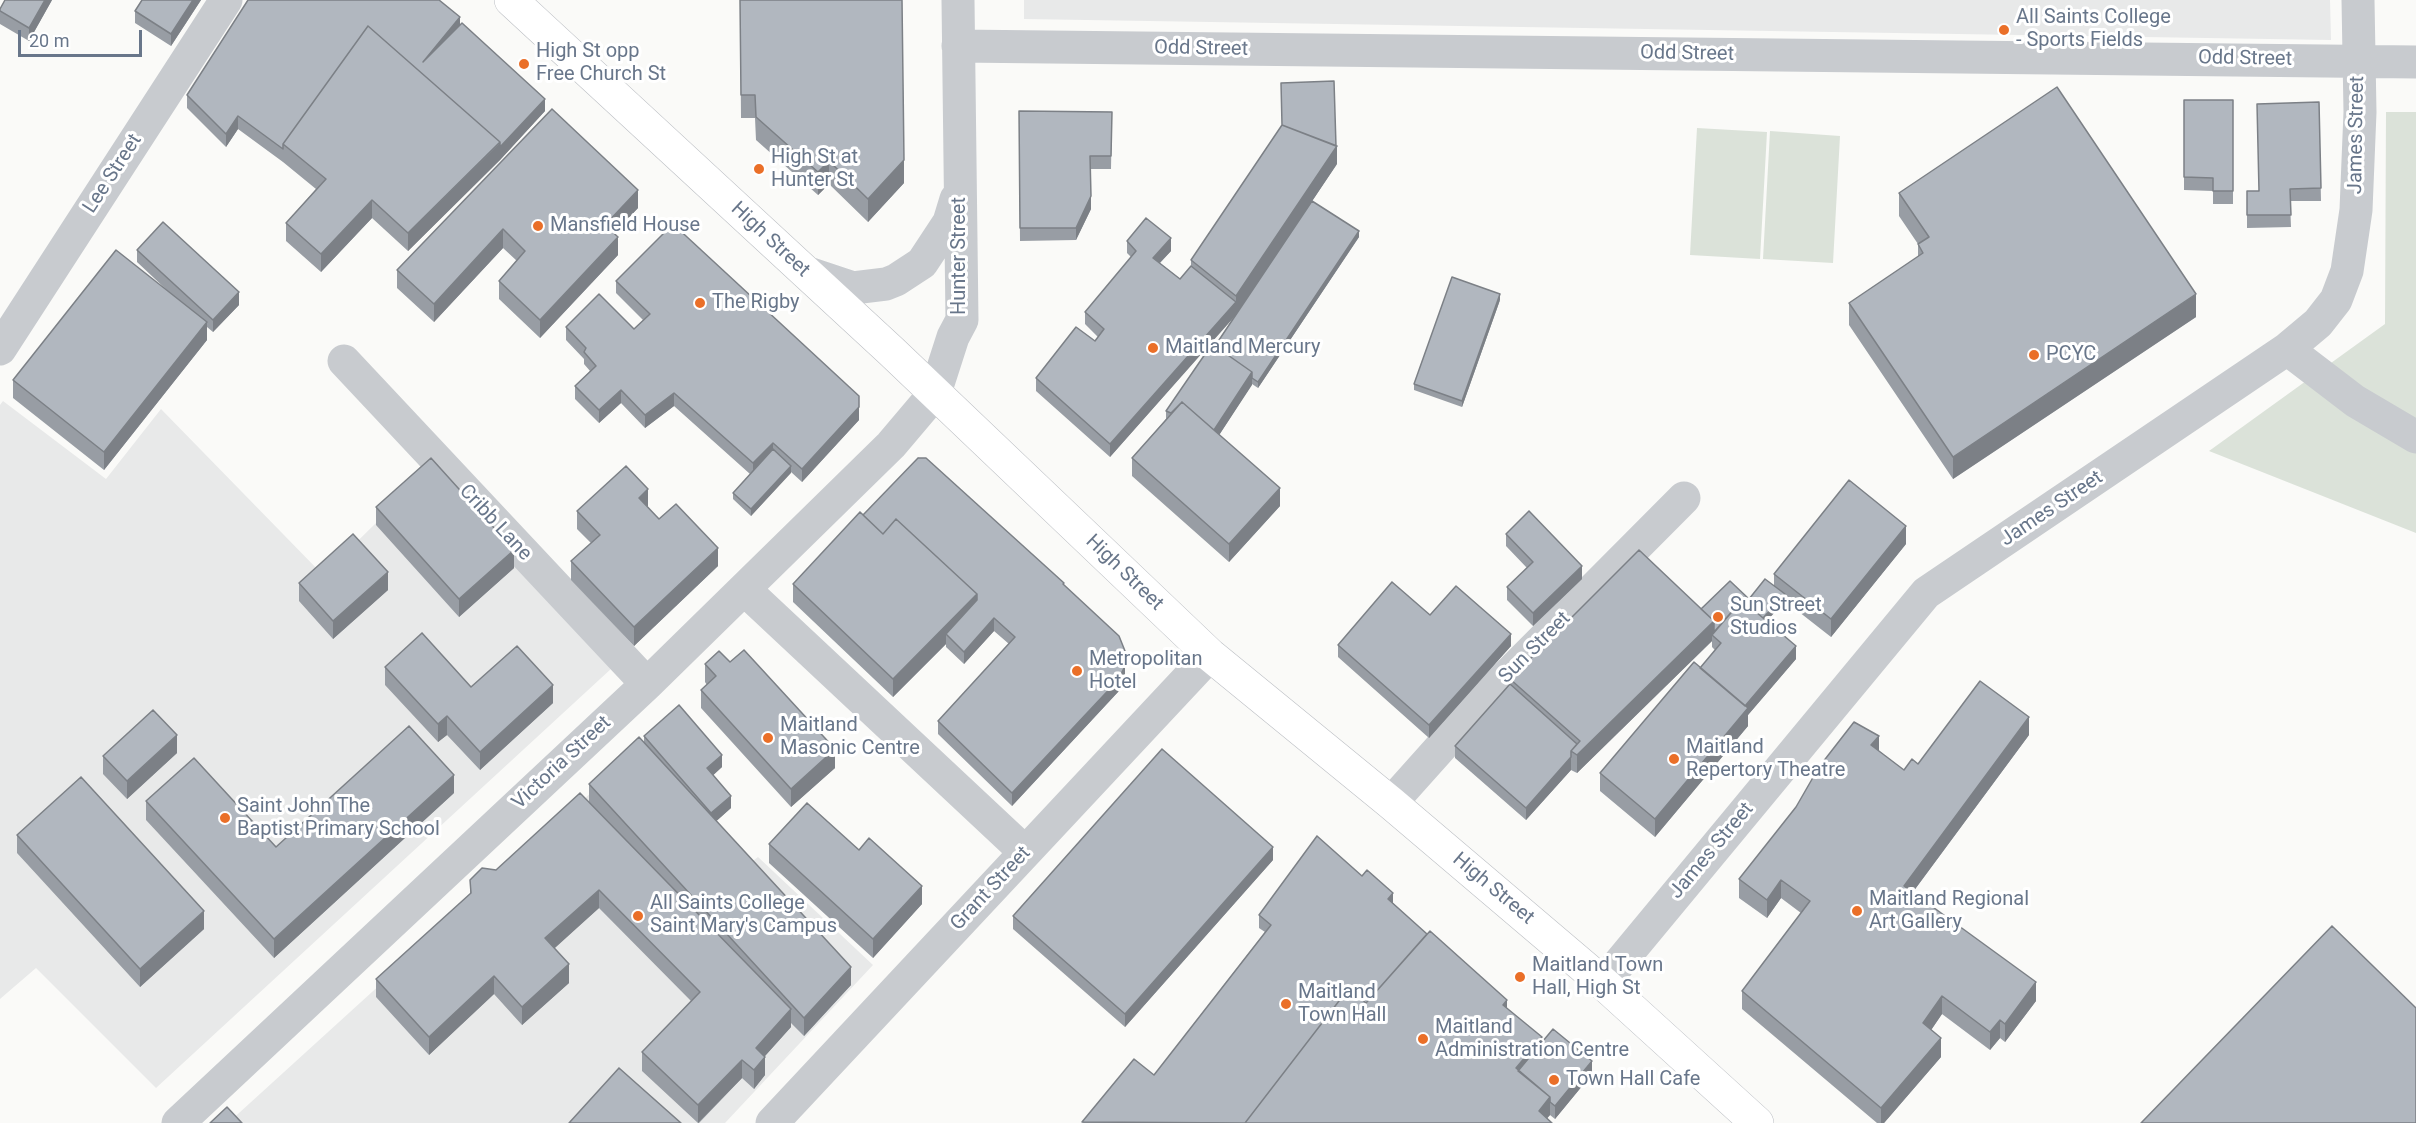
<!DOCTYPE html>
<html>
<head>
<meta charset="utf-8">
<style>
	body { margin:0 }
	#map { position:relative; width:2416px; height:1123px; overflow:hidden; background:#fafaf8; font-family:Roboto,sans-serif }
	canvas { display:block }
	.scale { position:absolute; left:18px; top:30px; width:124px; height:27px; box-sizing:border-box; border:3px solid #68768a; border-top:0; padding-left:8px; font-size:18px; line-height:21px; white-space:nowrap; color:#68768a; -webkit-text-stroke:4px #fff; paint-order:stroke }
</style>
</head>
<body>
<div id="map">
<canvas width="2416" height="1123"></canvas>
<div class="scale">20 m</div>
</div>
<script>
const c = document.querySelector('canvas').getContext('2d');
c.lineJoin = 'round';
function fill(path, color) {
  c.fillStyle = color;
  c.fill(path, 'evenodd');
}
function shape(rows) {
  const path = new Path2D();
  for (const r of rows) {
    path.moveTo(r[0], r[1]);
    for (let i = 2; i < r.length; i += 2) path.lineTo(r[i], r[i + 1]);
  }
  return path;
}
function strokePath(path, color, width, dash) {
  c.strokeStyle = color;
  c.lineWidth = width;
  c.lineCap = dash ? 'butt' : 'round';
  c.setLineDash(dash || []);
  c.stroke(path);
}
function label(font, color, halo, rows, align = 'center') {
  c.font = font + ' Roboto,sans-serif';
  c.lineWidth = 6;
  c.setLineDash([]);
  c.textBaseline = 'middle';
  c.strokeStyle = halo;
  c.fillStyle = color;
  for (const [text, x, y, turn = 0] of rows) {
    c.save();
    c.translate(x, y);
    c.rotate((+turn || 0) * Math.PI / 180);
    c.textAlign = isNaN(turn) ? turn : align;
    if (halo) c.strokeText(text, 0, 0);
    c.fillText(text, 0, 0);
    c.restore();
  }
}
fill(shape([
	[1024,0,2330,0,2331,40,1024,19],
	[3,401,106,479,161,409,323,575,429,471,612,668,156,1088,36,968,0,999,0,405],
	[638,750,745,867,758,857,873,965,725,1123,228,1123]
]), '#e8e9e9');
fill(shape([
	[2386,112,2416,112,2416,533,2209,451,2385,324],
	[1697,128,1767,132,1760,259,1690,255],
	[1770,131,1840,136,1833,263,1763,259]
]), '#dbe2d9');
const major = shape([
	[511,0,891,351,1210,655,1391,803,1603,983,1757,1123]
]);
strokePath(major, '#bbbec3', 34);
strokePath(shape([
	[958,46,2416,62],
	[805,272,853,288,886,284,896,280,922,263,949,222,956,199],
	[0,349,226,0],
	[2287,349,2355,401,2416,437],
	[344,361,647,684],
	[744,589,1025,852],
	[1391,803,1484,699,1684,498],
	[1603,983,1926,593,2287,349,2318,323,2336,300,2347,271,2356,210,2360,112,2358,0],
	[178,1123,647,684,891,445,935,393,953,337,962,320,958,0],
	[772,1123,1210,655]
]), '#c8cbcf', 33);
strokePath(major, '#fff', 33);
fill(shape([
	[52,0,29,41,0,24,0,9],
	[142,0,201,0,171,46,135,23,135,11],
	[740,0,904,183,868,222,829,184,818,195,756,140,755,118,741,118],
	[460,25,545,111,500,160,408,251,372,218,321,272,286,241,286,223,316,189,283,162,238,129,226,147,187,108,187,95],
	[2184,100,2233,100,2233,204,2213,204,2213,191,2184,190],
	[2319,102,2321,201,2290,201,2291,227,2247,228,2247,191,2258,191],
	[552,109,638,208,614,233,618,255,540,338,499,299,499,281,517,261,503,248,434,322,397,288,397,270],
	[1019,111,1112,112,1111,169,1090,169,1091,209,1076,240,1020,241],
	[1337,164,1312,201,1359,237,1258,388,1252,384,1219,435,1280,506,1229,562,1132,476,1132,458,1166,419,1166,411,1215,346,1235,315,1110,457,1036,391,1036,378,1095,341,1098,337,1085,324,1085,312,1131,257,1127,253,1127,241,1171,251,1160,263,1180,279,1191,266,1191,260],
	[1899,193,2196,317,1953,479,1849,325,1849,303,1918,257,1918,244,1899,216],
	[137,250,239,305,213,332,207,327,207,340,104,470,13,398,13,380,171,294,137,262],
	[616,281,859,420,802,482,791,472,751,516,733,499,733,493,750,474,674,406,645,428,621,403,599,423,575,399,575,386,590,371,584,364,584,359,566,340,566,327,634,329,643,320,616,293],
	[1500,300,1462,407,1414,390,1414,384],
	[376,507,514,568,459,617,376,525],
	[648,507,659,519,718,566,634,646,571,580,571,561,591,543,577,529,577,511],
	[863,515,1064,585,1125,679,1118,692,1012,806,938,734,938,721,1009,644,994,631,964,664,946,647,946,644,893,697,793,602,793,584],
	[1506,534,1582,579,1533,626,1507,600,1507,587,1527,568,1506,546],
	[1906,544,1831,637,1785,601,1767,621,1796,659,1748,715,1748,726,1655,837,1600,791,1600,773,1700,668,1715,650,1712,647,1712,641,1577,773,1571,770,1526,820,1455,758,1455,746,1510,684,1510,679,1701,609,1749,599,1774,586,1774,574],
	[299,583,388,590,333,639,299,601],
	[1430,615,1511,646,1429,738,1338,657,1338,645],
	[705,664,835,768,791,807,701,708,701,690,707,685,705,682],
	[385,667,471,687,553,703,480,770,447,735,438,742,385,685],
	[2029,735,1913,892,2036,1001,2005,1042,2000,1038,1990,1050,1942,1014,1931,1030,1941,1057,1884,1123,1877,1123,1742,1009,1742,991,1801,913,1781,898,1767,918,1739,898,1739,879,1879,751,1904,770,1918,764],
	[644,736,722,767,713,775,731,808,716,821,851,985,804,1036,791,1023,791,1027,765,1056,765,1075,754,1089,742,1078,699,1123,698,1123,642,1071,642,1052,691,1001,599,908,554,948,569,983,522,1025,494,994,429,1055,376,997,376,979,470,895,470,880,496,870,589,802,589,784,644,743],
	[177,753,127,799,103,774,103,756],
	[454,793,274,958,146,820,146,801,276,847],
	[17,835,204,929,140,987,17,853],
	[769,844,859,850,922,904,873,958,769,863],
	[1273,860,1125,1027,1013,929,1013,916],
	[1393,903,1507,1009,1542,1043,1592,1074,1555,1119,1550,1115,1547,1118,1552,1123,1082,1123,1154,1075,1265,932,1259,928,1259,915]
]), '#989da4');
fill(shape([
	[45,0,52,0,29,41,29,28],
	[193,0,201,0,171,46,171,34],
	[460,17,460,30,423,62],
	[545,99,545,111,500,160,408,251,408,233],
	[238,116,238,129,226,147,226,134],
	[1337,146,1337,164,1236,315,1236,296],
	[904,160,904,183,868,222,868,199],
	[829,161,829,184,818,195,818,172],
	[638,190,638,208,605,243,605,225],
	[1091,196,1091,209,1076,240,1076,228],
	[372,200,372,218,321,272,321,254],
	[503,229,503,248,434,322,434,304],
	[1359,231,1359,237,1258,388,1258,382],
	[618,237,618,255,540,338,540,320],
	[1171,238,1171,251,1153,270,1153,258],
	[239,292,239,305,213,332,213,320],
	[1500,294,1500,300,1462,407,1462,401],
	[2196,294,2196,317,1953,479,1953,457],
	[1236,302,1236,315,1110,457,1110,444],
	[207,322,207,340,104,470,104,452],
	[1252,372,1252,385,1212,446,1212,433],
	[621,390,621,403,599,423,599,410],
	[674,393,674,406,645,428,645,415],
	[859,396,859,420,802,482,802,469],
	[773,443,773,456,753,476,753,463],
	[791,466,791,473,751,516,751,509],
	[1280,488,1280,506,1229,562,1229,544],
	[648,489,648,507,639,498],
	[1906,526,1906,544,1831,637,1831,619],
	[718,548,718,566,634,646,634,627],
	[514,550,514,568,459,617,459,599],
	[1582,566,1582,579,1533,626,1533,613],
	[388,572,388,590,333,639,333,621],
	[977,594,977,612,946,634,946,644,893,697,893,679],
	[1785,594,1785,601,1760,628,1760,622],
	[994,618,994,631,964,664,964,652],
	[1714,621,1714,636,1712,635,1712,641,1577,773,1577,755],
	[1511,634,1511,646,1429,738,1429,725],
	[1796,646,1796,659,1748,715,1748,726,1655,837,1655,819,1743,709],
	[1125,651,1125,679,1118,692,1012,806,1012,793],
	[553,685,553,703,480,770,480,752],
	[447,716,447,735,438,742,438,724],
	[2029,717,2029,735,1904,904,1904,886],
	[177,735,177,753,127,799,127,781],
	[1879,736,1879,754,1871,745],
	[835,749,835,768,791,807,791,789],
	[722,755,722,767,707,781,707,768],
	[1571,757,1571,770,1526,820,1526,808],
	[454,775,454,793,274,958,274,939],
	[731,796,731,808,711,826,711,813],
	[1273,847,1273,860,1125,1027,1125,1014],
	[1781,880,1781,898,1767,918,1767,900],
	[922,886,922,904,873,958,873,939],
	[599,890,599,908,545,957,545,938],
	[1393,893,1393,905,1388,899],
	[204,911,204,929,140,987,140,969],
	[569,964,569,983,522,1025,522,1007],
	[851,967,851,985,804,1036,804,1018],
	[494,976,494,994,429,1055,429,1037],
	[2036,982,2036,1001,2005,1042,2005,1024],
	[1942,996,1942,1014,1923,1042,1923,1023],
	[1507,1000,1507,1018,1503,1005],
	[791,1009,791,1027,756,1066,756,1048],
	[2000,1020,2000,1038,1990,1050,1990,1032],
	[1542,1037,1542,1056,1522,1079,1516,1068],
	[1941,1038,1941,1057,1884,1123,1881,1123,1881,1108],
	[765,1057,765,1075,754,1089,754,1070],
	[742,1060,742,1078,698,1123,698,1105],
	[1592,1061,1592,1074,1555,1119,1555,1106],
	[1550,1097,1550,1115,1543,1123,1539,1111]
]), '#7c8086');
const building = shape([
	[5,0,45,0,29,28,0,11,0,9,5,0],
	[142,0,193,0,171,34,135,11,142,0],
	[248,0,439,0,460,17,423,62,462,23,545,99,500,147,500,142,368,26,283,144,283,149,238,116,226,134,187,95,248,0],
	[740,0,902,0,904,160,868,199,829,161,818,172,756,117,755,95,741,95,740,0],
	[368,26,500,142,408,233,372,200,321,254,286,223,326,179,283,144,368,26],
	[1334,81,1336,146,1282,125,1281,83,1334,81],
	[2057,87,2196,294,1953,457,1849,303,1923,253,1918,244,1929,237,1899,193,2057,87],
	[2184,100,2233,100,2233,191,2213,191,2213,178,2184,177,2184,100],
	[2319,102,2321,188,2290,189,2291,215,2247,215,2247,191,2259,191,2257,104,2319,102],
	[552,109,638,190,605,225,618,237,540,320,499,281,525,251,503,229,434,304,397,270,552,109],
	[1019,111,1112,112,1111,156,1090,156,1091,196,1076,228,1020,228,1019,111],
	[1282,125,1337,146,1236,296,1191,260,1282,125],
	[1312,201,1359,231,1258,382,1252,378,1252,372,1215,346,1312,201],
	[1146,218,1171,238,1153,258,1180,279,1191,266,1236,302,1110,444,1036,378,1076,327,1095,341,1104,329,1085,312,1136,251,1127,241,1146,218],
	[163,222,239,292,213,320,137,250,163,222],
	[673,224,859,396,859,407,802,469,773,443,753,463,674,393,645,415,621,390,599,410,575,386,596,366,584,352,586,348,566,327,599,294,634,329,650,314,616,281,673,224],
	[116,250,207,322,104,452,13,380,116,250],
	[1452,277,1500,294,1462,401,1414,384,1452,277],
	[1212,344,1252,372,1214,430,1182,402,1171,413,1166,411,1212,344],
	[1182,402,1280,488,1229,544,1132,458,1182,402],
	[773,449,791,466,751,509,733,493,773,449],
	[431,458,514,550,459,599,376,507,431,458],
	[918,458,926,458,1064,583,1063,584,1119,636,1125,651,1125,666,1118,680,1012,793,938,721,1015,637,994,618,964,652,946,634,977,600,977,594,896,519,883,534,863,515,918,458],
	[626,466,648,489,639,498,659,519,676,504,718,548,634,627,571,561,600,535,577,511,626,466],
	[1849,480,1906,526,1831,619,1774,574,1849,480],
	[1529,511,1582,566,1533,613,1507,587,1533,562,1506,534,1529,511],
	[860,512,883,534,896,519,977,594,893,679,793,584,860,512],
	[353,534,388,572,333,621,299,583,353,534],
	[1639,550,1714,621,1577,755,1571,751,1580,741,1510,679,1639,550],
	[1765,579,1785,594,1763,618,1742,600,1714,632,1714,621,1701,609,1730,581,1749,599,1765,579],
	[1392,582,1430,615,1456,586,1511,634,1429,725,1338,645,1392,582],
	[1742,600,1796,646,1745,706,1700,668,1721,643,1712,635,1742,600],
	[422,633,471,687,517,646,553,685,480,752,447,716,438,724,385,667,422,633],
	[744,650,835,749,791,789,701,690,716,676,705,664,719,651,730,662,744,650],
	[1694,662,1748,708,1655,819,1600,773,1694,662],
	[1980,681,2029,717,1904,886,2036,982,2005,1024,2000,1020,1990,1032,1942,996,1923,1023,1941,1038,1881,1108,1742,991,1810,901,1781,880,1767,900,1739,879,1796,807,1819,767,1854,722,1879,736,1871,745,1904,770,1912,759,1918,764,1980,681],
	[1510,684,1577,744,1571,751,1571,757,1526,808,1455,746,1510,684],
	[679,705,722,755,707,768,731,796,711,813,644,736,679,705],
	[153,710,177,735,127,781,103,756,153,710],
	[409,726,454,775,274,939,146,801,194,758,276,847,409,726],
	[639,737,851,967,804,1018,589,784,639,737],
	[1162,749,1273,847,1125,1014,1013,916,1162,749],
	[81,777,204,911,140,969,17,835,81,777],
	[580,793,791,1009,756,1048,765,1057,754,1070,742,1060,698,1105,642,1052,700,992,599,890,545,938,569,964,522,1007,494,976,429,1037,376,979,471,893,470,880,482,868,496,870,580,793],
	[807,803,859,850,869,838,922,886,873,939,769,844,807,803],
	[1317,836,1362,876,1367,870,1393,893,1388,899,1427,934,1366,1003,1349,988,1245,1123,1082,1122,1134,1059,1154,1075,1271,925,1259,915,1317,836],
	[2332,926,2416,1008,2416,1123,2141,1123,2332,926],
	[1430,931,1507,1000,1503,1005,1542,1037,1516,1068,1550,1097,1539,1111,1552,1123,1245,1123,1349,988,1366,1003,1430,931],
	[1553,1029,1592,1061,1555,1106,1550,1102,1550,1097,1518,1071,1553,1029],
	[619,1068,681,1123,569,1123,619,1068],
	[227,1107,242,1123,210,1123,227,1107]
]);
fill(building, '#b1b7bf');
strokePath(building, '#7c8086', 1.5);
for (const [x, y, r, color] of [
	[2004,30,6,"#ea6f28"],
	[524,64,6,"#ea6f28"],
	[759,169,6,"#ea6f28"],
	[538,226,6,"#ea6f28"],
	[700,303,6,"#ea6f28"],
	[1153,348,6,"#ea6f28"],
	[2034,355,6,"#ea6f28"],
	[1718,617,6,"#ea6f28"],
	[1077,671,6,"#ea6f28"],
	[768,738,6,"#ea6f28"],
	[1674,759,6,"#ea6f28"],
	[225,818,6,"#ea6f28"],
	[1857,911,6,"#ea6f28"],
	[638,916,6,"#ea6f28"],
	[1520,977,6,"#ea6f28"],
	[1286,1004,6,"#ea6f28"],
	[1423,1039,6,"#ea6f28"],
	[1554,1080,6,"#ea6f28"]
]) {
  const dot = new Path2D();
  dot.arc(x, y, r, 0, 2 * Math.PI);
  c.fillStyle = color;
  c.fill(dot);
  strokePath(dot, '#fff', 2);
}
label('20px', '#68768a', '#fff', [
	["All Saints College",2016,18],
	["- Sports Fields",2016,41],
	["High St opp",536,52],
	["Free Church St",536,75],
	["High St at",771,158],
	["Hunter St",771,181],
	["Mansfield House",550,226],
	["The Rigby",712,303],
	["Maitland Mercury",1165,348],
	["PCYC",2046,355],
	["Sun Street",1730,606],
	["Studios",1730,629],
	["Metropolitan",1089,660],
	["Hotel",1089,683],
	["Maitland",780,726],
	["Masonic Centre",780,749],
	["Maitland",1686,748],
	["Repertory Theatre",1686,771],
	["Saint John The",237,807],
	["Baptist Primary School",237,830],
	["Maitland Regional",1869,900],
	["Art Gallery",1869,923],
	["All Saints College",650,904],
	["Saint Mary's Campus",650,927],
	["Maitland Town",1532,966],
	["Hall, High St",1532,989],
	["Maitland",1298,993],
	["Town Hall",1298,1016],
	["Maitland",1435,1028],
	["Administration Centre",1435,1051],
	["Town Hall Cafe",1566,1080]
], 'left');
label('20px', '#68768a', '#fff', [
	["Odd Street",1201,49,1],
	["Odd Street",1687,54,1],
	["Odd Street",2245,59,1],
	["James Street",2357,135,-89],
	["Lee Street",113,174,-57],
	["High Street",770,240,43],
	["Hunter Street",960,256,-90],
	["James Street",2052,509,-34],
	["Cribb Lane",495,523,47],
	["High Street",1124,573,44],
	["Sun Street",1535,648,-45],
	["Victoria Street",562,763,-43],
	["James Street",1712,851,-50],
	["Grant Street",991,889,-47],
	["High Street",1493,889,40]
]);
</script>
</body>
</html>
